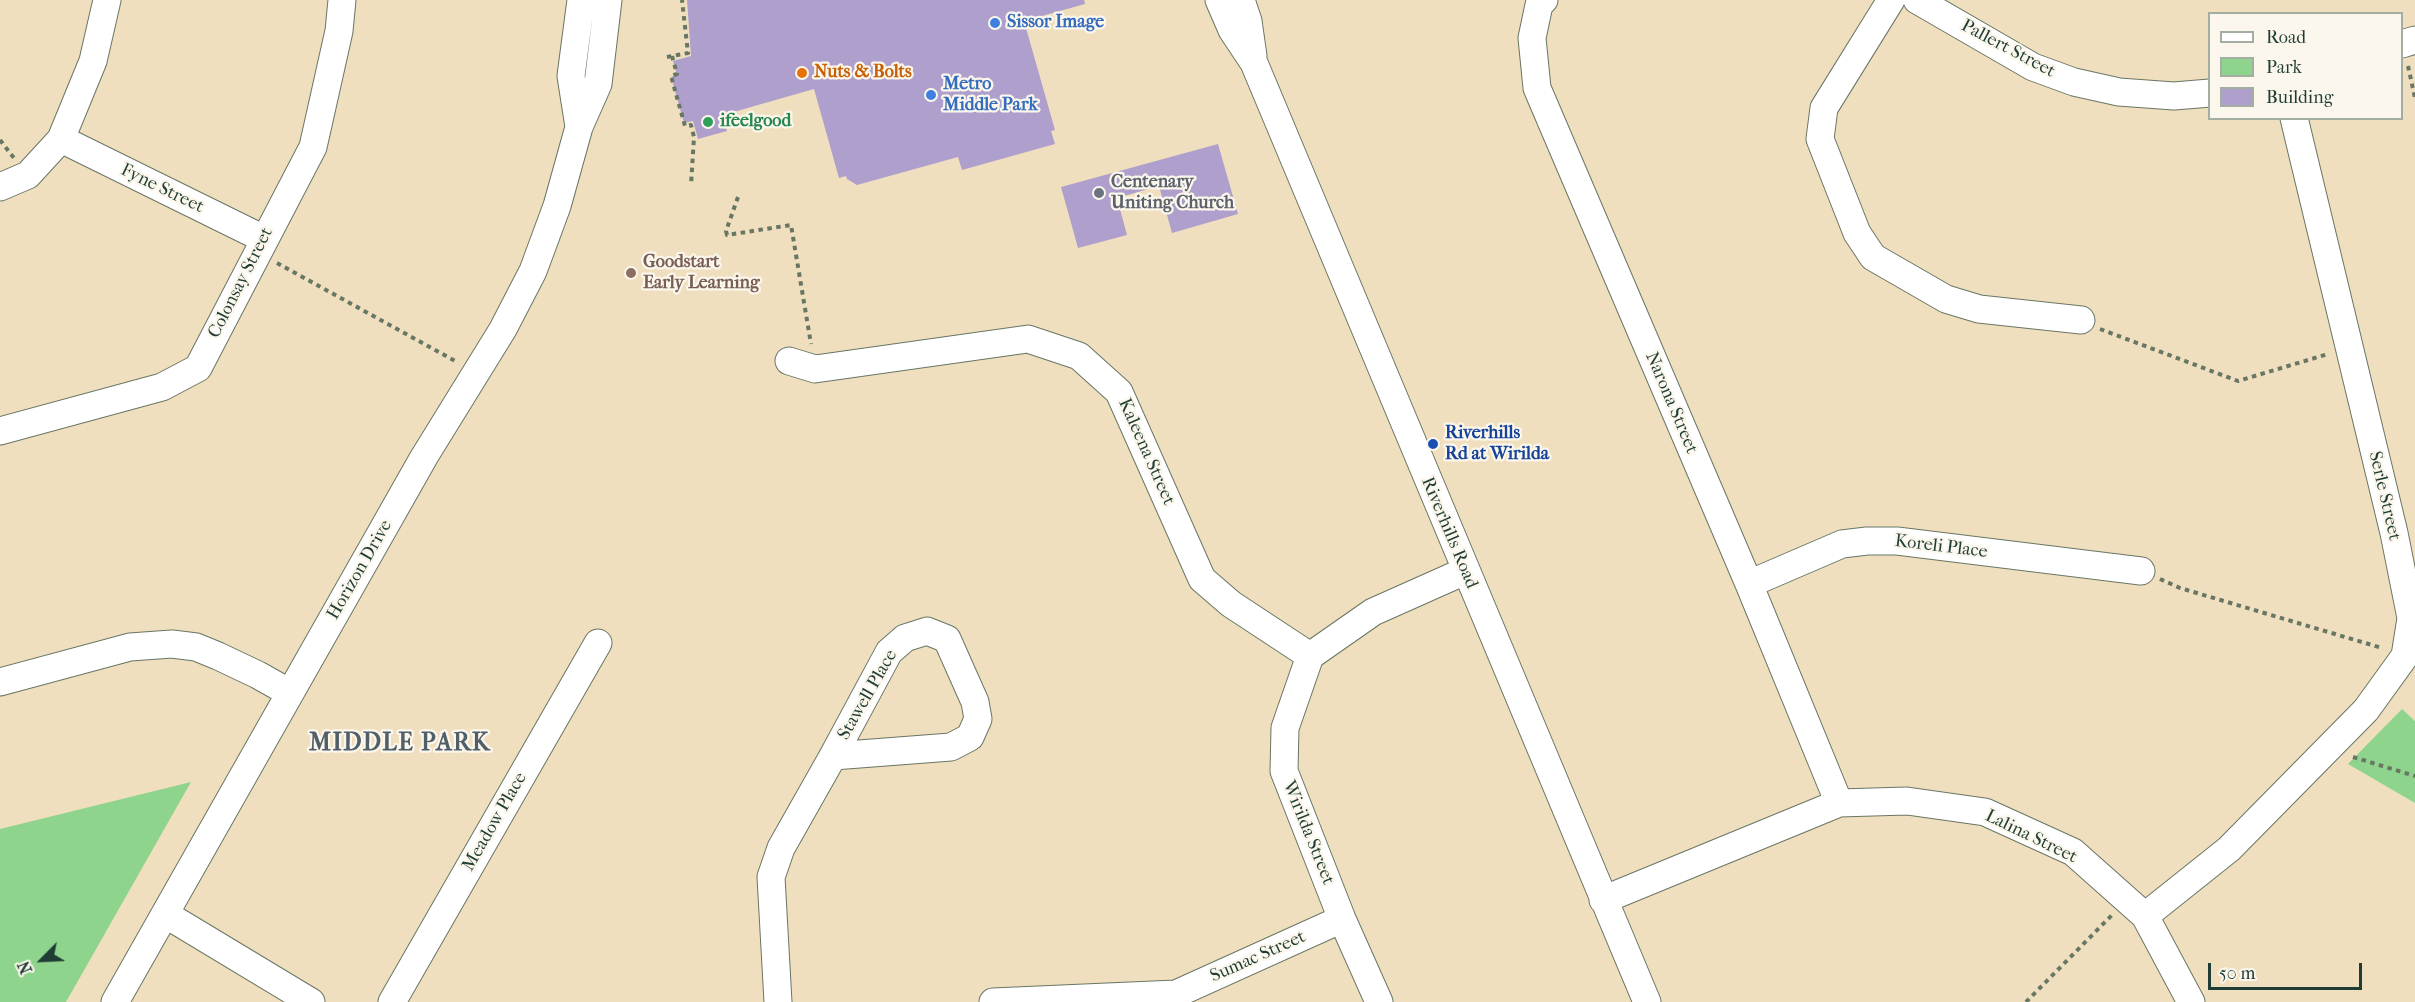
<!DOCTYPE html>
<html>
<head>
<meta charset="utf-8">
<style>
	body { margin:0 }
	#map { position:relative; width:2415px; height:1002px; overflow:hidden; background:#f0dfbe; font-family:"IM FELL French Canon",serif }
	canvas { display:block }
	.legend { position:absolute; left:2208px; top:12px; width:195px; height:108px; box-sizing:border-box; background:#fbf7ec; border:2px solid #a3ada2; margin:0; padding:8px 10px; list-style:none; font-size:18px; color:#1f3d34 }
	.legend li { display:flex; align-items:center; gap:12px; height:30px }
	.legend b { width:30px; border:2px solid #a3ada2 }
	.north { position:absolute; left:12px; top:930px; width:60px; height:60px; -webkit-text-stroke:4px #fbf7ec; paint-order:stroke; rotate:246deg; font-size:16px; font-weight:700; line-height:24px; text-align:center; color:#1f3d34 }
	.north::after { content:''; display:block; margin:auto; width:21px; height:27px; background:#1f3d34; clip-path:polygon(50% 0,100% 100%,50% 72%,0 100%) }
	.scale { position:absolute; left:2208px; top:963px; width:154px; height:27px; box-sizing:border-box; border:3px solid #1f3d34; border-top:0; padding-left:8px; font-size:18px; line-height:21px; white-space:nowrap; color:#1f3d34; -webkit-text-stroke:4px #fbf7ec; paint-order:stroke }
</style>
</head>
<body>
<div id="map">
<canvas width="2415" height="1002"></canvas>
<ul class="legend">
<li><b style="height:8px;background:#fff"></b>Road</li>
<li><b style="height:16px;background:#8fd48d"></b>Park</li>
<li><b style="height:16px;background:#ae9fcc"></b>Building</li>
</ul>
<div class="north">N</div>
<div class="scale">50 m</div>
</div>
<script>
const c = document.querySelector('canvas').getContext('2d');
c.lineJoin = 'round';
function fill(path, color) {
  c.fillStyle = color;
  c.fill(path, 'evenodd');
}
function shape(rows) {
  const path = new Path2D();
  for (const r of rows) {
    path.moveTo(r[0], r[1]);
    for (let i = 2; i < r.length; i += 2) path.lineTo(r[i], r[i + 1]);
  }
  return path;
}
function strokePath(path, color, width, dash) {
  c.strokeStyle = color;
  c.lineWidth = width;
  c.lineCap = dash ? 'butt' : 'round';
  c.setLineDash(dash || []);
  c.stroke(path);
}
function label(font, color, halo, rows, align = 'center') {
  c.font = font + ' "IM FELL French Canon",serif';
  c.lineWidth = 4.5;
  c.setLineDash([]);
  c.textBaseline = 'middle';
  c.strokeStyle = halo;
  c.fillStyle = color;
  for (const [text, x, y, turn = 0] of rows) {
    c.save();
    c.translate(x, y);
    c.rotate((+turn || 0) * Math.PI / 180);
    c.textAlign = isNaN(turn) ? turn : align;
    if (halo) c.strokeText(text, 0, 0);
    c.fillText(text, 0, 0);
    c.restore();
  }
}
fill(shape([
	[2402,709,2415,721,2415,803,2348,764],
	[191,782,66,1002,0,1002,0,829]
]), '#8fd48d');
fill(shape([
	[687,0,1084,0,1085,4,1024,21,1055,130,1051,131,1055,144,962,170,958,157,857,185,847,179,846,176,839,178,814,89,723,115,727,131,698,139,693,121,684,123,671,77,677,75,673,61,691,56],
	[1218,144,1238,214,1172,233,1159,186,1117,198,1127,235,1078,248,1061,187]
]), '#ae9fcc');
const minor = shape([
	[1219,0,1232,30,1254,63,1647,1002],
	[1241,0,1248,21,1253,56],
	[1544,0,1539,5,1532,38,1537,88,1749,584,1839,803],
	[1891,0,1824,108,1820,139,1857,233,1873,257,1946,299,1979,309,2081,320],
	[1917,0,2033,67,2074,82,2119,92,2174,96,2210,93],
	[2402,44,2415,40],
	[579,127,571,76,581,0],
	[61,139,264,239],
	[0,187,28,175,61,139,93,61,107,0],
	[789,361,815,369,1028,339,1079,356,1119,392,1202,579,1231,604,1310,656],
	[0,431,162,387,198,368,313,147,339,31,342,0],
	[1749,584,1842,544,1867,541,1897,541,2141,571],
	[0,682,130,647,172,644,196,647,218,656,258,675,290,693],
	[1603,900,1839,803,1907,801,1985,812,2073,852,2145,916,2191,1002],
	[165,914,311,1002],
	[2145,916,2229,849,2366,710,2405,656,2411,618,2394,533,2294,118],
	[115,1002,424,457,503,329,533,271,557,206,579,127,598,84,608,0],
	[392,1002,598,643],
	[778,1002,771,877,781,848,833,756,889,652,905,638,927,631,947,639,975,702,978,719,970,737,951,747,833,756],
	[993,1002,1176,994,1342,919],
	[1379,1002,1342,919,1284,771,1285,728,1310,656,1373,612,1465,571]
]);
strokePath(minor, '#687664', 29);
strokePath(shape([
	[672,56,677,74,671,76,685,126,691,125,694,137,691,185],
	[667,57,688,53,682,0],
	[2408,66,2415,98],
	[0,140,14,158],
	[738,197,726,231,727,235,791,225,811,344],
	[277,263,457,362],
	[2100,329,2238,381,2328,354],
	[2160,579,2180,588,2382,648],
	[2353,757,2415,776],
	[2026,1002,2112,915]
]), '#687664', 4, [4.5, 4.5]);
strokePath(minor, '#fff', 27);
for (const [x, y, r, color] of [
	[995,23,6,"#3f7fe0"],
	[802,73,6,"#e8710a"],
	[931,95,6,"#3f7fe0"],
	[708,122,6,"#2e9e5b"],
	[1099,193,6,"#6b7280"],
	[631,273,6,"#8d6e63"],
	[1433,444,6,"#1a4fb4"]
]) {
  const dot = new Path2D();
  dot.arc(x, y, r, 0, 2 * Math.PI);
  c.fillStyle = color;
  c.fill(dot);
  strokePath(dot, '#fbf7ec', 2);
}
label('bold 18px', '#366cbe', '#fbf7ec', [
	["Sissor Image",1007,23],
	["Metro",943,85],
	["Middle Park",943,106]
], 'left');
label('18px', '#1f3d34', '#fbf7ec', [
	["Pallert Street",2008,49,28],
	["Fyne Street",162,189,26],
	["Colonsay Street",241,283,-63],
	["Narona Street",1671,403,67],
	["Kaleena Street",1146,452,66],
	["Serle Street",2384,496,77],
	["Riverhills Road",1449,533,67],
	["Koreli Place",1941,547,7],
	["Horizon Drive",360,570,-60],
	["Stawell Place",868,695,-60],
	["Meadow Place",495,822,-60],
	["Wirilda Street",1308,833,68],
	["Lalina Street",2031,837,26],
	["Sumac Street",1258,957,-24]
]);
label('bold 18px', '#c56008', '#fbf7ec', [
	["Nuts & Bolts",814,73]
], 'left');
label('bold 18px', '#27864d', '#fbf7ec', [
	["ifeelgood",720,122]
], 'left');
label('bold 18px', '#5b616d', '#fbf7ec', [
	["Centenary",1111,183],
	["Uniting Church",1111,204]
], 'left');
label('bold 18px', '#785e54', '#fbf7ec', [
	["Goodstart",643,263],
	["Early Learning",643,284]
], 'left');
label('bold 18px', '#164399', '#fbf7ec', [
	["Riverhills",1445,434],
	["Rd at Wirilda",1445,455]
], 'left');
c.letterSpacing = '1.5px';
label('bold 24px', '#515f69', '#fbf7ec', [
	["MIDDLE PARK",400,744]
]);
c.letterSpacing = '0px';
</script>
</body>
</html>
